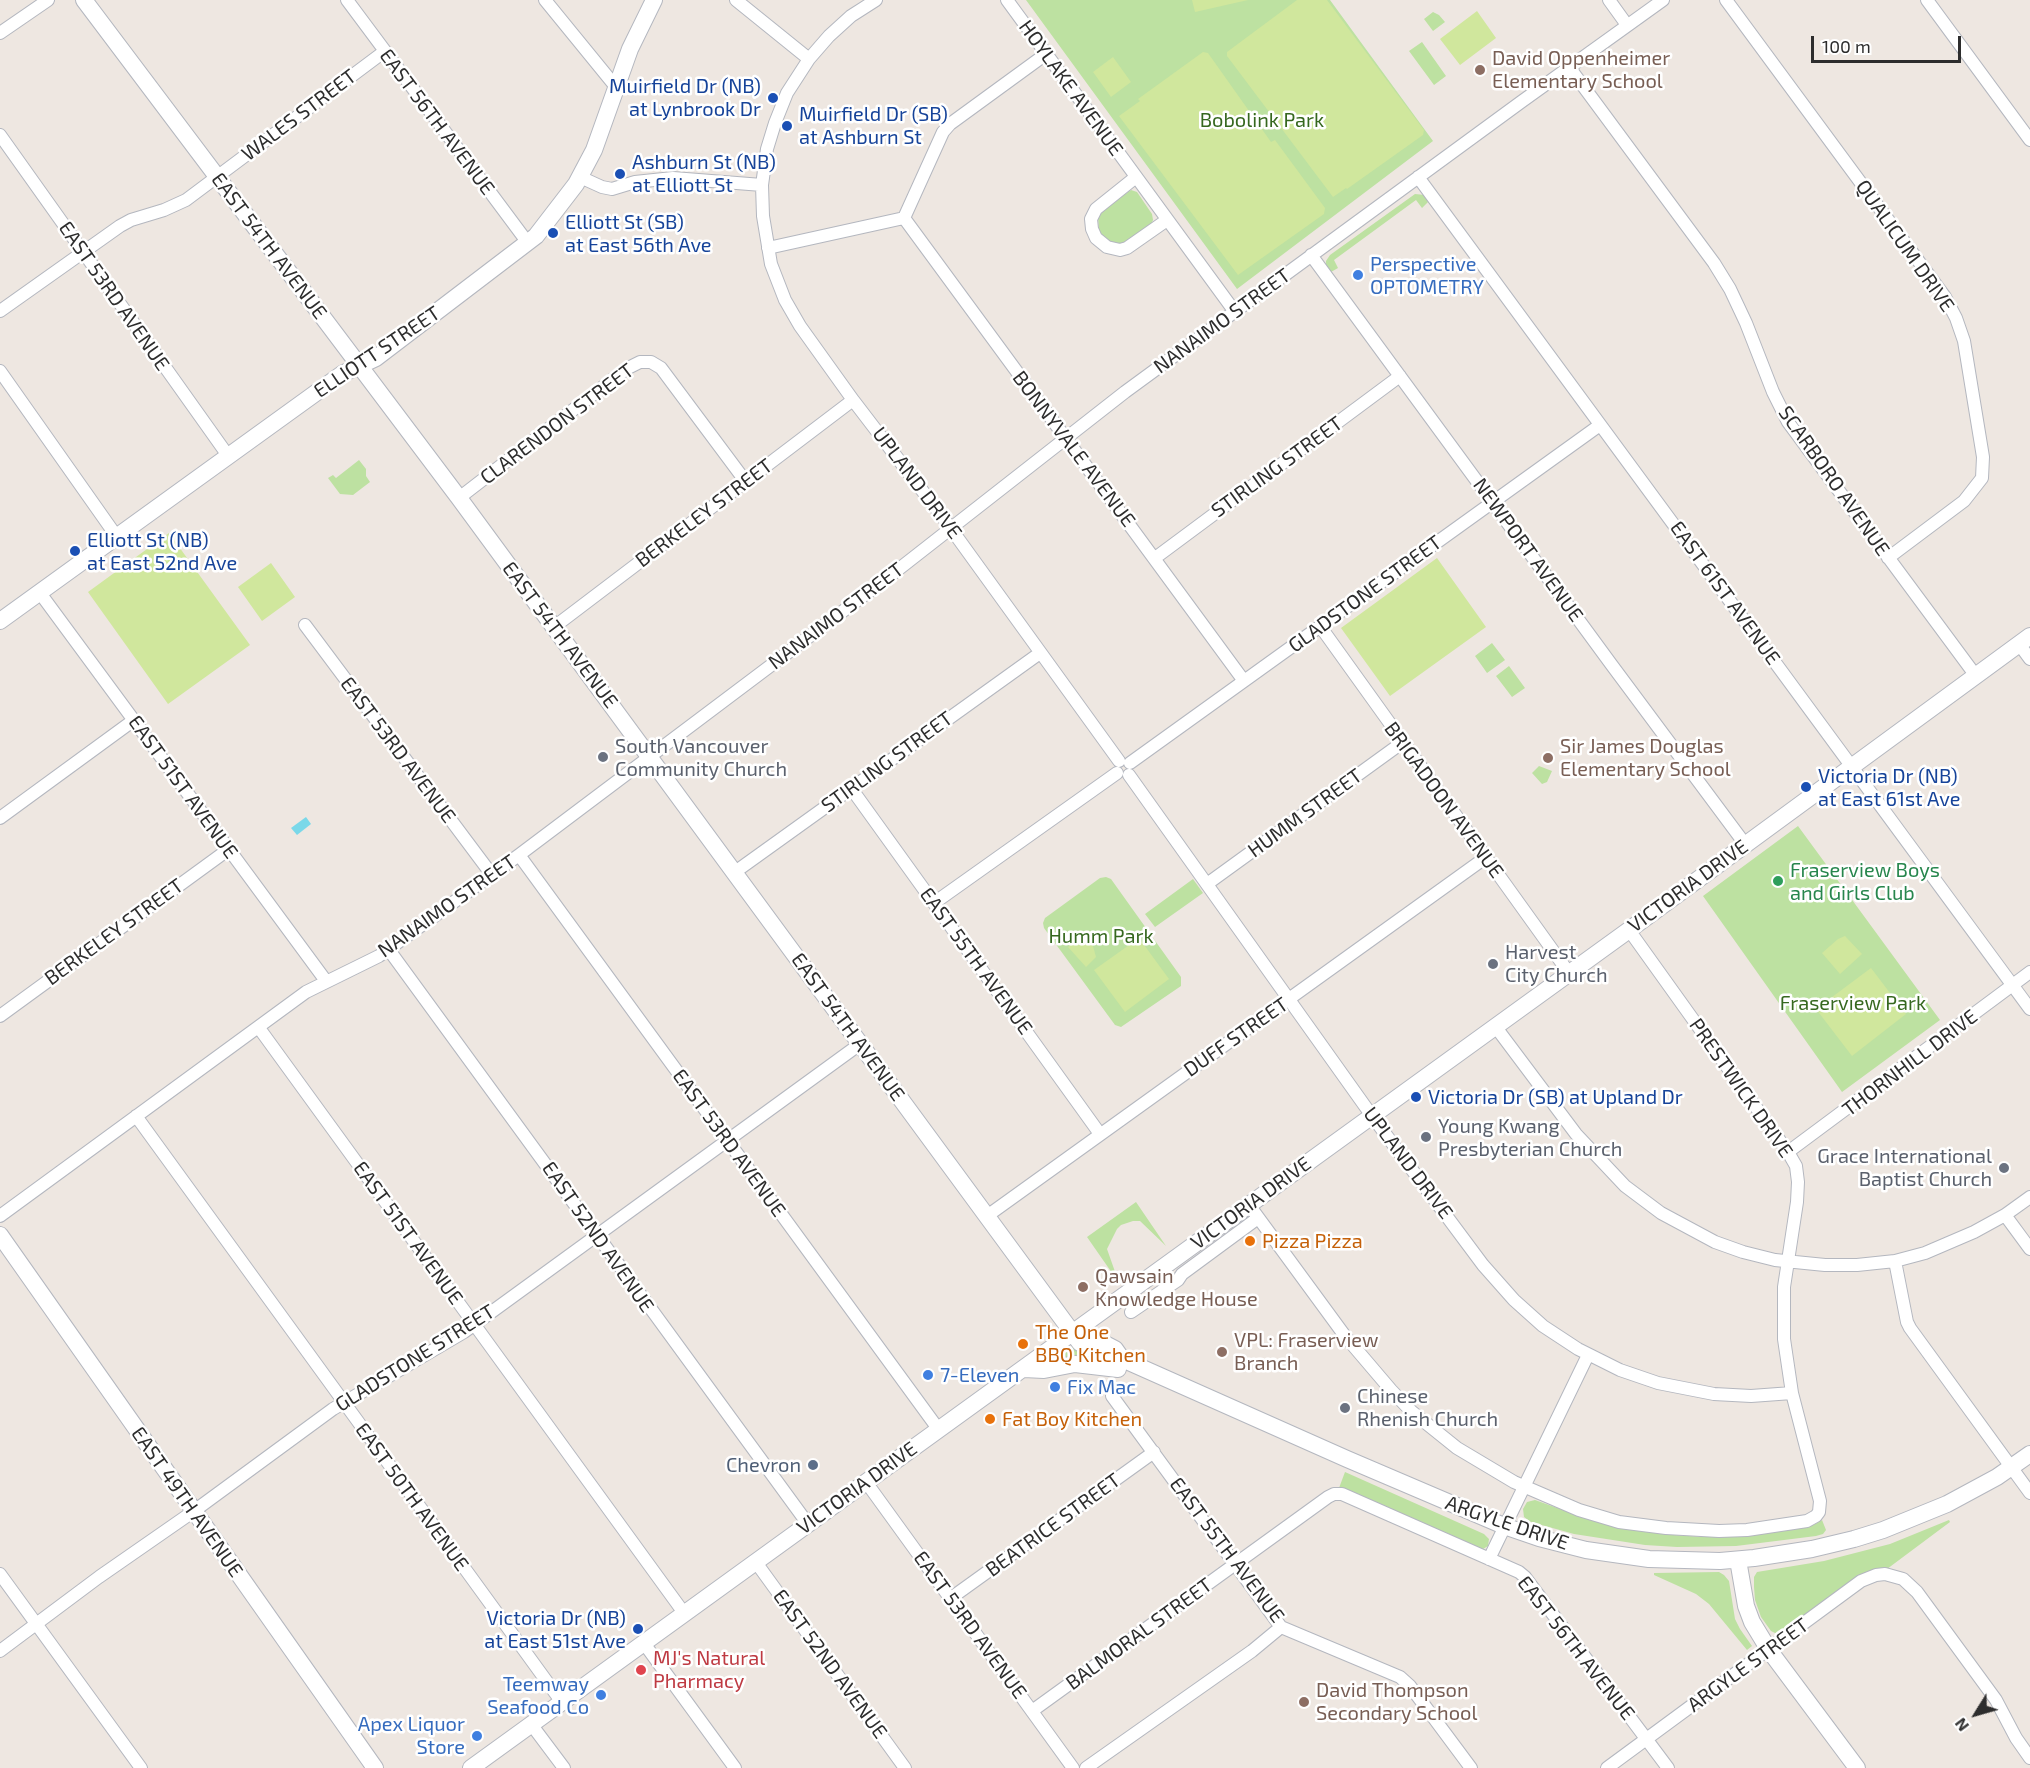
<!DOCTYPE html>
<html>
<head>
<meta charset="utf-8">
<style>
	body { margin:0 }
	#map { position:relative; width:2030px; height:1768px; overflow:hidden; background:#eee7e1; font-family:"Exo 2",sans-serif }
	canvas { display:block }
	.north { position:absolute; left:1946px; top:1684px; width:60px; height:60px; -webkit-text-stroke:4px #fff; paint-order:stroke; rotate:233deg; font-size:16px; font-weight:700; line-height:24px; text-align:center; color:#2d2d2d }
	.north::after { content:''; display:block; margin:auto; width:21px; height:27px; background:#2d2d2d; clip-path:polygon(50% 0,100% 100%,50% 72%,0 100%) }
	.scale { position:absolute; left:1811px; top:36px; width:150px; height:27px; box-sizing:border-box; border:3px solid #2d2d2d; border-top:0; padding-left:8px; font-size:18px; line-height:21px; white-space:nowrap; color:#2d2d2d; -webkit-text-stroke:4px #fff; paint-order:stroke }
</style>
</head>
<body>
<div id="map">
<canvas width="2030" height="1768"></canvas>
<div class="north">N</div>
<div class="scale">100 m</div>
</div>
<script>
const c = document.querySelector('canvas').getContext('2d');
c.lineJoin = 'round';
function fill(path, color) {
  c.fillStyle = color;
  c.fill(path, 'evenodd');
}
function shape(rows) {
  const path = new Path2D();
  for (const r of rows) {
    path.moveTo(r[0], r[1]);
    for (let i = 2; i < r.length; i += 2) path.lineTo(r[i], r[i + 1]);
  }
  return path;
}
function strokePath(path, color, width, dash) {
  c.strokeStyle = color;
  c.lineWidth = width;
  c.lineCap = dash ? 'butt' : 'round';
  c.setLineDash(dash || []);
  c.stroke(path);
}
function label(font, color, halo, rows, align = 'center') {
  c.font = font + ' "Exo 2",sans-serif';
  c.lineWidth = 5;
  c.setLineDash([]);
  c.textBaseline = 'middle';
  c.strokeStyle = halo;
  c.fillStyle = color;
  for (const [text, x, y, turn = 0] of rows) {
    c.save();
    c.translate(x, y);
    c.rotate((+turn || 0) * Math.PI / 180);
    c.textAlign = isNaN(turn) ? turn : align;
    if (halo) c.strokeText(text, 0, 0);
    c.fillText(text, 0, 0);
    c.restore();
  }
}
fill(shape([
	[1026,0,1330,0,1433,141,1237,289],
	[1433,12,1439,15,1445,22,1433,31,1424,19],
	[1422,42,1446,76,1434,85,1409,51],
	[1131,190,1137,192,1152,214,1153,220,1151,225,1129,241,1121,244,1112,243,1102,237,1099,230,1098,217,1101,211],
	[1415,194,1425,195,1428,202,1422,208,1416,200,1334,260,1338,268,1331,272,1326,266,1326,261,1330,255],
	[359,460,366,469,366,476,370,482,353,495,340,494,328,478,333,475,336,478],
	[1492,643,1505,660,1487,673,1475,656],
	[1509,666,1525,688,1512,697,1496,676],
	[1539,766,1552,771,1547,782,1542,784,1532,773],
	[1798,826,1940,1020,1842,1092,1703,896],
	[1106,877,1111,879,1181,977,1181,986,1121,1027,1115,1025,1044,928,1043,923,1045,918,1100,878],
	[1193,879,1203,893,1155,927,1145,914],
	[1136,1202,1166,1246,1140,1221,1133,1221,1121,1225,1117,1229,1107,1249,1119,1283,1087,1237],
	[1073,1346,1109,1362,1057,1361],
	[1345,1472,1484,1534,1489,1539,1488,1546,1483,1549,1477,1547,1339,1488],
	[1535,1500,1577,1515,1647,1531,1673,1535,1704,1537,1748,1536,1813,1525,1822,1520,1826,1530,1823,1534,1816,1536,1736,1546,1677,1547,1645,1545,1574,1534,1531,1522,1524,1517,1523,1509,1527,1502],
	[1949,1520,1950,1522,1887,1569,1864,1573,1782,1633,1775,1633,1771,1631,1761,1617,1755,1600,1754,1587,1754,1577,1757,1572,1824,1561,1890,1544],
	[1719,1572,1724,1575,1729,1581,1735,1619,1740,1629,1752,1646,1747,1650,1709,1604,1696,1594,1654,1575,1654,1573]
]), '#bde1a1');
fill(shape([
	[1192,0,1248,0,1195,12],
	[1297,0,1327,0,1424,130,1423,135,1347,189,1346,188,1333,197,1227,56,1227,52],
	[1477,11,1496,38,1460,65,1440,39],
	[1203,52,1208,53,1271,142,1275,140,1325,208,1324,214,1238,275,1119,116,1140,101,1138,99],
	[1113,57,1131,82,1111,97,1093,72],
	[169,533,250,645,168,704,88,592],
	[1437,558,1486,627,1390,696,1341,628],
	[271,563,295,597,262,621,238,587],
	[1083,934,1093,946,1096,957,1086,967,1068,947],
	[1845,936,1862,954,1840,974,1822,953,1838,939],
	[1139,938,1169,979,1125,1012,1094,970],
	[1871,968,1906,1014,1852,1056,1816,1009]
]), '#d0e79d');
fill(shape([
	[306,817,311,824,297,835,291,828]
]), '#7ad8e9');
const street = shape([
	[347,0,528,243],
	[545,0,616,87],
	[736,0,809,59],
	[876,0,851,16,829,36,809,59,787,93,775,123,767,149,762,185,763,216,771,264,785,300,800,326,853,400,944,519,1119,761],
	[1007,0,1235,312],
	[1609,0,1627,25],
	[1726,0,1945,297,1956,318,1964,341,1983,457,1982,478,1964,501,1888,558],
	[1927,0,2030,140],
	[0,33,48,0],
	[1569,67,1714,263,1730,289,1746,323,1773,392,1788,422,1976,676],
	[0,135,229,457],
	[580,177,602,187,612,189,635,182,673,178,762,185],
	[1136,177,1096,209,1091,219,1092,229,1096,238,1107,247,1120,250,1127,248,1167,220],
	[1418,177,2030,1009],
	[904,218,1244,681],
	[768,248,904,218,943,132,950,124,1046,54],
	[1311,255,1611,664,1745,844],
	[0,311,120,226,131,220,164,210,186,200,385,51],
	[0,371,117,537],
	[459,498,626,369,640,362,651,362,661,368,746,482],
	[1155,558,1400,376],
	[40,593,326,981],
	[305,625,492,875],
	[1320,626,1569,973],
	[554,627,853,400],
	[2019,644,2030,659],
	[1130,763,1600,425],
	[1129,775,1372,1116,1483,1265,1514,1300,1543,1326,1578,1349,1620,1370,1658,1383,1714,1394,1751,1396,1792,1393],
	[851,788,1100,1134],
	[0,818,134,720],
	[519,855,939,1430],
	[735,872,1040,653],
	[1207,884,1403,742],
	[934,903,1117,773],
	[389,950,808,1524],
	[0,1016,229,849],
	[1495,1026,1576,1134,1625,1186,1661,1213,1715,1242,1743,1252,1775,1260,1825,1265,1857,1265,1895,1261,1925,1253,1974,1232,2005,1215,2030,1197],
	[259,1028,684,1613],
	[136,1116,561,1701],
	[1788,1152,2030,972],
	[1249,1205,1345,1336,1391,1390,1411,1411,1457,1448,1514,1482,1579,1510,1619,1522,1666,1528,1719,1531,1747,1530,1807,1521,1816,1516,1819,1512,1820,1501,1792,1393,1784,1339,1784,1287,1797,1202,1798,1182,1796,1166,1788,1152,1629,930],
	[2005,1215,2030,1249],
	[0,1216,306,992,379,956,519,855,895,572,1125,392,1521,102,1663,0],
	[987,1216,1485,858],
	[1895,1261,1907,1322,1910,1328,2030,1493],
	[1131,1312,1178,1280,1182,1274,1258,1218],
	[1112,1396,1281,1627,1400,1677,1410,1686,1471,1768],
	[866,1482,1073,1768],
	[1489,1559,1588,1355],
	[755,1561,905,1768],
	[0,1574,141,1768],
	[951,1598,1154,1452],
	[643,1642,735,1768],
	[0,1651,99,1577,194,1511,333,1409,464,1332,860,1044],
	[1032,1711,1328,1497,1334,1494,1342,1494,1519,1572,1525,1577,1668,1768],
	[531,1724,564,1768],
	[1086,1768,1252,1651,1281,1627],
	[1607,1768,1861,1581,1876,1575,1885,1574,1903,1579,1917,1592,1996,1700,2016,1738,2030,1758]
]);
const secondary = shape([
	[84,0,459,498,1080,1343,1110,1359,1122,1359,1347,1459,1504,1526,1539,1538,1586,1550,1649,1559,1720,1561,1754,1558,1812,1549,1854,1539,1883,1530,1947,1504,1997,1477,2030,1454],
	[0,621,342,374,376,358,536,236,576,184,594,150,630,49,654,0],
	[0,1235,375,1768],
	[1073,1332,1090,1336,1115,1349,1122,1359],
	[1024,1369,1044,1370,1075,1364,1118,1369],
	[1738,1560,1746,1606,1752,1622,1769,1650,1857,1768],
	[471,1768,1629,930,2030,636]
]);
strokePath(street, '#b4b7bf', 14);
strokePath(secondary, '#b4b7bf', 18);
strokePath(street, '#fff', 12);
strokePath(secondary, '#fff', 16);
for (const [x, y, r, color] of [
	[1480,70,6,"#8d6e63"],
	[773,98,6,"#1a4fb4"],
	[787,126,6,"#1a4fb4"],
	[620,174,6,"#1a4fb4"],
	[553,233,6,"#1a4fb4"],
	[1358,275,6,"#3f7fe0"],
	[75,551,6,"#1a4fb4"],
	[603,757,6,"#6b7280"],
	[1548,758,6,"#8d6e63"],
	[1806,787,6,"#1a4fb4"],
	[1778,881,6,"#2e9e5b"],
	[1493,964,6,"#6b7280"],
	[1416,1097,6,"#1a4fb4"],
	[1426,1137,6,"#6b7280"],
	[2004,1168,6,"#6b7280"],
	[1250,1241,6,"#e8710a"],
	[1083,1287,6,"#8d6e63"],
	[1023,1344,6,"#e8710a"],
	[1222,1352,6,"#8d6e63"],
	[928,1375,6,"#3f7fe0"],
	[1055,1387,6,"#3f7fe0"],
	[1345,1408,6,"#6b7280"],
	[990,1419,6,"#e8710a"],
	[813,1465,6,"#5c6f8a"],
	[638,1629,6,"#1a4fb4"],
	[641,1670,6,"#e0444e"],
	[601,1695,6,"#3f7fe0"],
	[1304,1702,6,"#8d6e63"],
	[477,1736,6,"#3f7fe0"]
]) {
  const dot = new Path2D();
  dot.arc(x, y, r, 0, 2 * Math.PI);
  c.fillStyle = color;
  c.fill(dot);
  strokePath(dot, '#fff', 2);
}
label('20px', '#785e54', '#fff', [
	["David Oppenheimer",1492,58],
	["Elementary School",1492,81],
	["Sir James Douglas",1560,746],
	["Elementary School",1560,769],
	["Qawsain",1095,1276],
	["Knowledge House",1095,1299],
	["VPL: Fraserview",1234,1340],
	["Branch",1234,1363],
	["David Thompson",1316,1690],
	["Secondary School",1316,1713]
], 'left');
label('20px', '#164399', '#fff', [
	["Muirfield Dr (NB)",761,86,"right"],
	["at Lynbrook Dr",761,109,"right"],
	["Muirfield Dr (SB)",799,114],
	["at Ashburn St",799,137],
	["Ashburn St (NB)",632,162],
	["at Elliott St",632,185],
	["Elliott St (SB)",565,222],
	["at East 56th Ave",565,245],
	["Elliott St (NB)",87,540],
	["at East 52nd Ave",87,563],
	["Victoria Dr (NB)",1818,776],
	["at East 61st Ave",1818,799],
	["Victoria Dr (SB) at Upland Dr",1428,1097],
	["Victoria Dr (NB)",626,1618,"right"],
	["at East 51st Ave",626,1641,"right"]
], 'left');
label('20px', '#2d2d2d', '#fff', [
	["HOYLAKE AVENUE",1071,88,54],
	["WALES STREET",299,115,-37],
	["EAST 56TH AVENUE",437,122,53],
	["EAST 54TH AVENUE",269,246,53],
	["QUALICUM DRIVE",1905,246,55],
	["EAST 53RD AVENUE",114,296,55],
	["NANAIMO STREET",1222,321,-36],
	["ELLIOTT STREET",377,352,-34],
	["CLARENDON STREET",557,424,-37],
	["BONNYVALE AVENUE",1074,449,53],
	["STIRLING STREET",1277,467,-36],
	["SCARBORO AVENUE",1834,481,55],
	["UPLAND DRIVE",917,483,53],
	["BERKELEY STREET",704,513,-37],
	["NEWPORT AVENUE",1528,550,54],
	["EAST 61ST AVENUE",1725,593,54],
	["GLADSTONE STREET",1365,594,-36],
	["NANAIMO STREET",836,616,-37],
	["EAST 54TH AVENUE",560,635,53],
	["EAST 53RD AVENUE",398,750,53],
	["STIRLING STREET",887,762,-36],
	["EAST 51ST AVENUE",183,787,54],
	["BRIGADOON AVENUE",1444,800,54],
	["HUMM STREET",1305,813,-36],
	["VICTORIA DRIVE",1688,886,-36],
	["NANAIMO STREET",447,906,-35],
	["BERKELEY STREET",114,932,-36],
	["EAST 55TH AVENUE",976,961,54],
	["EAST 54TH AVENUE",848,1027,54],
	["DUFF STREET",1236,1037,-35],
	["THORNHILL DRIVE",1910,1063,-37],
	["PRESTWICK DRIVE",1741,1088,55],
	["EAST 53RD AVENUE",729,1143,54],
	["UPLAND DRIVE",1408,1163,53],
	["VICTORIA DRIVE",1251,1203,-36],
	["EAST 51ST AVENUE",408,1233,54],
	["EAST 52ND AVENUE",598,1237,55],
	["GLADSTONE STREET",415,1358,-32],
	["VICTORIA DRIVE",857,1488,-36],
	["EAST 50TH AVENUE",412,1497,54],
	["EAST 49TH AVENUE",187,1502,55],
	["ARGYLE DRIVE",1507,1523,19],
	["BEATRICE STREET",1053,1525,-36],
	["EAST 55TH AVENUE",1227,1550,53],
	["EAST 53RD AVENUE",970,1625,54],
	["BALMORAL STREET",1139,1634,-36],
	["EAST 56TH AVENUE",1576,1648,52],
	["EAST 52ND AVENUE",830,1664,54],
	["ARGYLE STREET",1748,1665,-36]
]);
label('20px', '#36681f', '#fff', [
	["Bobolink Park",1262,120],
	["Humm Park",1101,936],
	["Fraserview Park",1853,1003]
]);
label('20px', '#366cbe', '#fff', [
	["Perspective",1370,264],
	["OPTOMETRY",1370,287],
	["7-Eleven",940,1375],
	["Fix Mac",1067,1387],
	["Teemway",589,1684,"right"],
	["Seafood Co",589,1707,"right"],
	["Apex Liquor",465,1724,"right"],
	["Store",465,1747,"right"]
], 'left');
label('20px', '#5b616d', '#fff', [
	["South Vancouver",615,746],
	["Community Church",615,769],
	["Harvest",1505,952],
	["City Church",1505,975],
	["Young Kwang",1438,1126],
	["Presbyterian Church",1438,1149],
	["Grace International",1992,1156,"right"],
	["Baptist Church",1992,1179,"right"],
	["Chinese",1357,1396],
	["Rhenish Church",1357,1419]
], 'left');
label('20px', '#27864d', '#fff', [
	["Fraserview Boys",1790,870],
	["and Girls Club",1790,893]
], 'left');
label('20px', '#c56008', '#fff', [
	["Pizza Pizza",1262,1241],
	["The One",1035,1332],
	["BBQ Kitchen",1035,1355],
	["Fat Boy Kitchen",1002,1419]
], 'left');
label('20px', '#4e5e75', '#fff', [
	["Chevron",801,1465]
], 'right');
label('20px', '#be3a42', '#fff', [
	["MJ's Natural",653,1658],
	["Pharmacy",653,1681]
], 'left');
</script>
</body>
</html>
